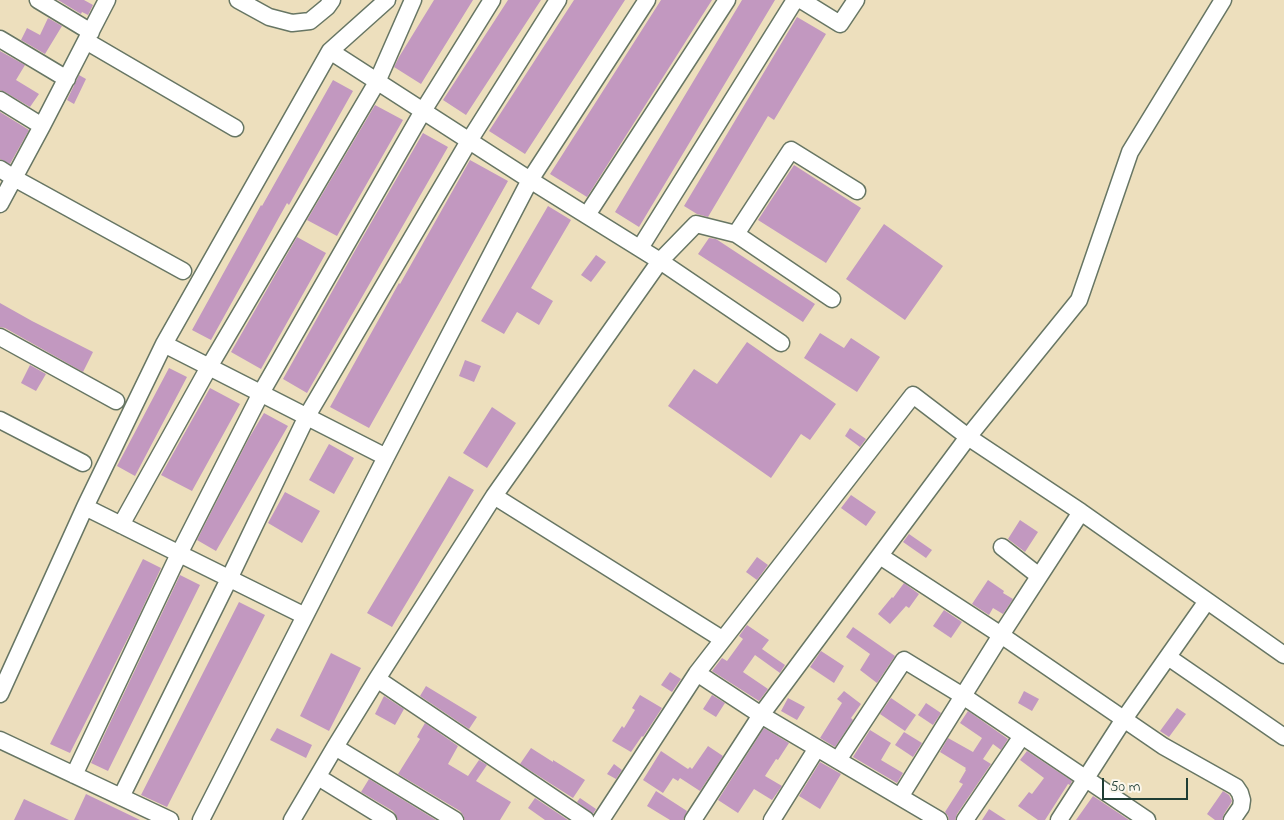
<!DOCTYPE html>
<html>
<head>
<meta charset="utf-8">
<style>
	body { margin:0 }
	#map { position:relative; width:1284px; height:820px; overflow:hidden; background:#eddfbd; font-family:"Indie Flower",sans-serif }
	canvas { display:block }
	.scale { position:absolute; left:1102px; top:778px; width:86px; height:22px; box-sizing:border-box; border:2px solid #1f3d34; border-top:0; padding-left:6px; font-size:15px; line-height:18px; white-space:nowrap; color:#1f3d34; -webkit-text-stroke:4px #fbf7ec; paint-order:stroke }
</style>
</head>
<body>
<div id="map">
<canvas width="1284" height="820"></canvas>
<div class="scale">50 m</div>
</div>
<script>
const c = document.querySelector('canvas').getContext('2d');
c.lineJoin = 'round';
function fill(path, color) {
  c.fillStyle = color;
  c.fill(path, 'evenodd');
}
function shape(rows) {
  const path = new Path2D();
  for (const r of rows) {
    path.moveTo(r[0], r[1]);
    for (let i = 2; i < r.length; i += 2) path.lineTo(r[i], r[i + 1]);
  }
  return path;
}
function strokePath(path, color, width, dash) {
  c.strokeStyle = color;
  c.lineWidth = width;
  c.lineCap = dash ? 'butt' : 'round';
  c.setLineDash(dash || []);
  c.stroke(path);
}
fill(shape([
	[58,0,84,0,93,5,88,15,82,12,81,14],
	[434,0,473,0,421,84,394,67,399,57],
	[508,0,541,0,466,115,443,100],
	[574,0,625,0,525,154,489,131],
	[661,0,712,0,587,197,550,174],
	[742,0,775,0,639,227,615,212],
	[797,17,826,34,774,120,768,116,708,217,697,214,684,206],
	[48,18,62,26,45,54,21,40,27,28,40,35],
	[0,51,25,65,16,80,39,94,30,107,5,92,0,90],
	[79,75,86,79,74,104,67,100],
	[333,80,353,91,289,205,287,203,211,340,192,330,261,205,262,206],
	[375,105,403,120,337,236,307,220],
	[0,112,29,130,10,164,0,159],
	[423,133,448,147,307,393,283,379,357,247],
	[470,160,508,181,369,428,330,407,399,283,400,284],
	[794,165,861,208,826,263,758,220],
	[548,206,571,220,531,288,553,301,539,325,517,312,504,334,481,321],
	[884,224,943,266,905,320,846,279],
	[297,237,326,253,261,369,231,352],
	[709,238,716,239,815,304,803,322,698,254],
	[596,255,606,262,591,282,581,275],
	[0,303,32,321,93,352,83,372,5,328,0,327],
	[820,333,844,348,851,338,880,357,857,392,804,358],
	[747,342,836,404,810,440,801,434,771,478,668,406,694,369,717,384],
	[465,360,481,366,474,382,459,376],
	[30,365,46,374,36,391,21,383],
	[169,368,187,377,135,476,117,466],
	[210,388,240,404,192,491,161,475],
	[492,407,516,423,487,468,463,453],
	[264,413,288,426,216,551,197,540,249,438],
	[850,428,866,439,860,447,845,436],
	[329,444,354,458,334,494,309,480],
	[449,476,474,490,392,627,367,613],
	[285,492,320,511,302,543,268,523],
	[851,495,876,512,866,526,841,508],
	[1020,520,1038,532,1025,552,1008,539],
	[909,534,932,550,926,558,903,542],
	[757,557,768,565,757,580,746,572],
	[143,559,161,568,137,620,70,753,50,744],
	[180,575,200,585,108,771,91,763],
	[988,580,1004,591,1003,593,1013,599,1003,614,993,608,989,615,972,604],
	[904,583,919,594,909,608,906,606,890,624,878,614,892,597,893,598],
	[239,602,265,615,167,807,141,795],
	[944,610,962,622,951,638,933,626],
	[747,625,769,640,762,649,785,665,780,673,755,655,743,672,768,689,759,701,712,671,722,658,727,661,743,639,739,636],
	[853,627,895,656,877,683,860,670,870,654,846,637],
	[821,651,844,666,834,683,810,667],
	[331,653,361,668,329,731,300,716],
	[670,672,681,679,672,692,661,685],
	[426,686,477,717,469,729,420,696],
	[844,691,861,704,851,718,853,720,835,747,820,738,842,703,837,699],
	[1024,691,1039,699,1032,711,1018,703],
	[640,695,662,708,643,737,642,736,631,752,612,741,622,726,624,728,635,710,632,708],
	[712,695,725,703,716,717,703,709],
	[384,696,404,709,395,725,375,714],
	[788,698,805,707,797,720,781,711],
	[891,698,916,715,905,731,880,714],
	[926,703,941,713,933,725,918,715],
	[1177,708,1186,714,1169,737,1160,731],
	[968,711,1008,739,1001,750,993,744,983,759,991,764,957,814,955,820,949,820,948,816,945,812,963,784,959,782,966,770,965,769,966,768,940,752,948,738,973,752,982,738,960,723],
	[425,723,458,746,448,764,468,776,479,760,487,765,476,781,511,802,500,820,465,820,463,815,460,811,398,774,420,739,417,737],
	[277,728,312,745,306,758,270,740],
	[764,728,789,743,778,760,776,759,765,776,782,786,772,800,754,789,738,813,718,800],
	[870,730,891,743,881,760,903,773,897,783,853,757],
	[904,732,922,743,913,757,895,745],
	[708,746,723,756,700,791,680,778,678,781,673,778,663,793,643,780,661,751,688,769,690,767,692,769],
	[531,748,553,762,553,760,585,780,573,798,520,764],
	[1027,751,1072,781,1070,785,1068,784,1045,820,1038,820,1018,806,1029,792,1032,794,1044,778,1020,760],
	[820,762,841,774,820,809,799,796],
	[614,764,622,770,616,779,607,774],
	[369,779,436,820,398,820,396,815,393,811,361,792],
	[656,791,687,811,683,820,670,820,647,806],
	[1223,791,1229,795,1232,801,1231,803,1224,814,1222,820,1215,820,1207,814],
	[86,794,140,820,74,820],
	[1093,796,1129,820,1076,820],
	[535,798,568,820,545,820,528,808],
	[580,798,596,809,593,814,577,802],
	[24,799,69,820,14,820],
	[989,809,1006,820,982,820]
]), '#c298c0');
const minor = shape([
	[38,0,91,32],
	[238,0,269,17,292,23,310,21,327,7,332,0],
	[801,0,840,24,856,0],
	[0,39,67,79],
	[86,41,235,128],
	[330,51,530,180,660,261,781,343],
	[0,100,42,126],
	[0,169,14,178,183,271],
	[0,204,42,126,107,0],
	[587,215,727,0],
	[736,234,832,299],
	[640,248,795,0],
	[0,337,116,401],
	[164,344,386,457],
	[0,420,83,463],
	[494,496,722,639],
	[85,507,305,616],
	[121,525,209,367,377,82,413,0],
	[1002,547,1039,576],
	[880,556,1001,635,1163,746,1236,787,1240,793,1242,800,1241,807,1232,820],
	[1168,657,1284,737],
	[697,673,761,715,939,820],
	[377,679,586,820],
	[0,694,85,507,164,344,330,51,387,0],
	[0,740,170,820],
	[335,747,455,820],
	[838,760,904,660,963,696,1147,820],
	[74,775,179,554,261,393,423,111,492,0],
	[318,777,388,820],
	[121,797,229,579,307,416,469,141,558,0],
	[900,797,1001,635,1081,512],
	[201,820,386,457,530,180,647,0],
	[292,820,335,747,377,679,494,496,660,261,696,224,736,234,791,150,857,191],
	[601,820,697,673,913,395,968,437,1081,512,1284,655],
	[693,820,761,715,968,437,1079,300,1130,152,1223,0],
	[772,820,817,748],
	[965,820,1022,736],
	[1059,820,1124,719,1207,601]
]);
strokePath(minor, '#677664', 19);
strokePath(minor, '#fff', 16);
</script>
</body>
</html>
